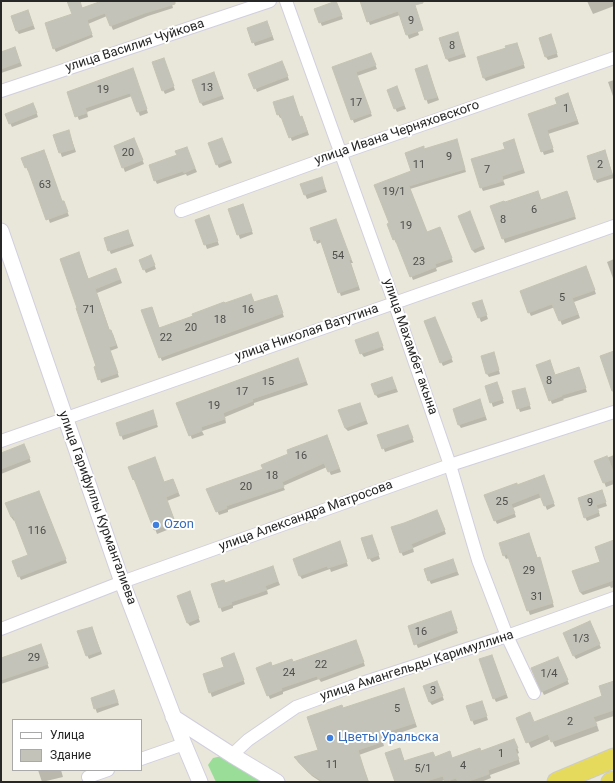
<!DOCTYPE html>
<html>
<head>
<meta charset="utf-8">
<style>
	body { margin:0 }
	#map { position:relative; width:615px; height:783px; overflow:hidden; background:#e9e7d9; font-family:Roboto,sans-serif }
	canvas { display:block }
	.frame { position:absolute; inset:0; border:2px solid #272727; pointer-events:none }
	.legend { position:absolute; left:12px; top:719px; width:130px; height:52px; box-sizing:border-box; background:#fff; border:1px solid #a9a9a9; margin:0; padding:5px 7px; list-style:none; font-size:12px; color:#272727 }
	.legend li { display:flex; align-items:center; gap:8px; height:20px }
	.legend b { width:20px; border:1px solid #a9a9a9 }
</style>
</head>
<body>
<div id="map">
<canvas width="615" height="783"></canvas>
<div class="frame"></div>
<ul class="legend">
<li><b style="height:5px;background:#fff"></b>Улица</li>
<li><b style="height:11px;background:#c4c3b9"></b>Здание</li>
</ul>
</div>
<script>
const c = document.querySelector('canvas').getContext('2d');
c.lineJoin = 'round';
function fill(path, color) {
  c.fillStyle = color;
  c.fill(path, 'evenodd');
}
function shape(rows) {
  const path = new Path2D();
  for (const r of rows) {
    path.moveTo(r[0], r[1]);
    for (let i = 2; i < r.length; i += 2) path.lineTo(r[i], r[i + 1]);
  }
  return path;
}
function strokePath(path, color, width, dash) {
  c.strokeStyle = color;
  c.lineWidth = width;
  c.lineCap = dash ? 'butt' : 'round';
  c.setLineDash(dash || []);
  c.stroke(path);
}
function label(font, color, halo, rows, align = 'center') {
  c.font = font + ' Roboto,sans-serif';
  c.lineWidth = 4;
  c.setLineDash([]);
  c.textBaseline = 'middle';
  c.strokeStyle = halo;
  c.fillStyle = color;
  for (const [text, x, y, turn = 0] of rows) {
    c.save();
    c.translate(x, y);
    c.rotate((+turn || 0) * Math.PI / 180);
    c.textAlign = isNaN(turn) ? turn : align;
    if (halo) c.strokeText(text, 0, 0);
    c.fillText(text, 0, 0);
    c.restore();
  }
}
fill(shape([
	[222,756,265,782,216,782,208,765,213,758]
]), '#99dd98');
fill(shape([
	[72,1,79,1,83,9,102,2,101,1,171,1,173,8,148,16,113,30,107,16,88,24,93,37,56,52,54,48,73,14],
	[361,1,407,1,419,35,409,39,400,15,370,25],
	[587,1,614,1,614,6,593,14],
	[338,6,343,19,322,26,315,10],
	[28,11,35,29,19,34,17,31],
	[269,26,274,40,255,46,248,28],
	[551,35,558,57,548,60,546,57],
	[459,37,466,57,449,62,447,59],
	[517,44,525,68,486,81,484,78,507,49],
	[15,49,22,66,1,73,1,54],
	[371,54,377,69,357,76,372,116,354,123,334,68],
	[165,63,175,90,165,94,163,90],
	[284,66,289,80,257,92,250,75],
	[416,70,428,70,439,100,428,104],
	[134,73,148,113,140,116,132,96,87,112,88,117,79,120,68,93],
	[214,73,224,99,203,106,201,103],
	[614,80,614,99,608,82],
	[397,87,406,109,397,112,395,108],
	[568,94,579,124,548,134,554,152,544,155,529,114,558,105],
	[293,97,300,118,302,118,304,121,309,135,292,141,283,117,280,118,278,114],
	[35,108,38,117,12,127,10,123],
	[70,135,76,152,62,157,54,136],
	[134,139,144,164,125,172,115,146],
	[514,140,525,173,503,180,505,185,483,191,481,187],
	[224,143,232,163,219,168,217,164],
	[458,144,466,172,410,189,427,233,442,231,453,262,436,268,437,271,413,280,398,242,396,243,394,239,390,224,423,148,424,150],
	[605,151,614,178,597,183,595,179],
	[188,152,197,172,187,176,186,174,157,184,155,180,178,156],
	[46,155,62,202,65,206,69,216,50,223,30,170,28,171,26,167],
	[323,182,327,192,307,199,301,185],
	[569,196,576,219,505,243,491,206,505,203,541,201],
	[230,209,244,209,253,234,240,239],
	[209,216,219,245,207,249,197,221],
	[471,216,485,249,475,253,472,250],
	[311,229,346,247,353,263,351,263,360,290,341,296,322,242,317,244],
	[128,231,134,246,111,254,109,250],
	[79,254,89,280,118,273,122,283,97,293,110,331,113,334,118,348,110,351,119,377,101,383,78,309],
	[151,256,156,269,146,273,144,269],
	[614,259,614,281,607,262],
	[588,271,596,294,574,302,580,318,562,325,555,307,531,316,529,312],
	[251,295,255,303,276,296,284,317,162,361,142,311,153,312,160,329],
	[482,301,488,319,481,322,474,304],
	[435,318,453,362,443,366,441,362],
	[379,337,384,350,364,357,361,353],
	[495,357,500,374,489,377,487,374],
	[298,360,308,385,254,403,254,405,225,417,226,423,202,431,204,435,192,439,178,404],
	[538,366,555,376,579,368,587,392,563,399,564,400,552,404],
	[392,378,398,392,378,398,376,395],
	[497,383,504,403,493,407,486,386],
	[513,392,526,393,531,409,520,412],
	[480,401,487,420,461,428,459,425],
	[360,404,368,424,348,431,345,428],
	[154,415,158,427,123,440,117,424],
	[409,430,414,442,385,452,379,436],
	[329,440,341,472,331,475,327,467,283,486,285,490,228,510,228,512,219,515,208,489,264,470],
	[26,449,31,462,1,474,1,454],
	[614,455,614,484,606,487,596,462],
	[130,468,164,483,175,484,180,496,167,501,177,526,157,534,137,483,134,479],
	[545,480,555,506,547,510,542,497,513,508,516,517,497,524,495,520,517,486],
	[602,492,607,506,598,509,600,516,587,521,585,517],
	[41,496,67,563,21,580,19,576,30,556,15,520,14,521,11,517,7,504],
	[439,515,446,534,413,548,414,552,403,556,401,552],
	[529,534,538,559,541,562,554,607,530,615,509,558,506,559,504,555],
	[373,540,380,559,372,562,369,558],
	[340,542,348,566,331,572,330,569,302,579,300,576],
	[614,544,614,587,611,588,610,586,583,595,580,592],
	[453,561,459,575,431,584,429,580],
	[274,571,280,585,267,590,268,594,233,606,233,608,222,612,212,584,225,584],
	[191,596,200,622,190,626,187,622],
	[452,616,458,633,418,648,409,626],
	[591,626,601,648,576,659,574,656],
	[92,628,102,654,89,659,87,655],
	[40,645,49,668,1,684,1,658],
	[358,645,365,666,321,682,319,679,283,692,283,694,270,699,257,669,293,663],
	[234,654,245,684,212,697,204,675,226,667],
	[492,656,508,698,496,702,494,698],
	[559,661,569,684,544,695,542,691],
	[437,682,444,700,432,705,429,701],
	[614,683,614,716,596,722,599,731,555,747,551,739,531,748,517,718,534,723,604,697],
	[403,689,417,727,382,739,384,746,359,755,369,782,321,782,312,776,298,762,296,758,319,751,343,709],
	[116,695,119,705,97,713,92,699],
	[482,702,488,720,474,725,467,707],
	[516,744,519,753,517,754,520,764,490,775,491,778,481,782,446,782,445,780,439,782,396,782,400,749,405,762,435,758,449,753,452,759],
	[38,770,61,770,63,777,42,782]
]), '#0003');
const building = shape([
	[67,1,80,1,82,8,102,1,175,1,175,4,145,13,110,26,105,13,87,20,92,34,53,49,45,23,72,14,67,1],
	[336,1,342,15,319,23,314,9,336,1],
	[360,1,423,1,423,3,415,5,423,30,406,35,398,11,367,22,360,1],
	[28,10,33,25,16,31,11,16,28,10],
	[267,21,272,36,252,43,247,28,267,21],
	[458,32,464,53,446,59,439,38,458,32],
	[551,34,557,53,545,57,539,38,551,34],
	[517,43,524,64,483,78,477,57,506,48,505,46,517,43],
	[15,47,20,62,1,69,1,52,15,47],
	[371,53,376,65,356,72,371,113,351,120,332,67,371,53],
	[164,58,174,86,162,91,152,62,164,58],
	[282,61,288,76,254,89,248,74,282,61],
	[427,65,437,97,425,100,415,69,427,65],
	[133,68,147,109,137,112,130,93,85,108,87,113,75,117,67,92,133,68],
	[214,72,222,95,200,103,192,80,214,72],
	[397,86,404,105,394,109,387,90,397,86],
	[568,93,577,120,547,130,553,148,541,152,528,114,557,104,555,98,568,93],
	[293,96,300,117,302,116,307,131,289,138,280,114,277,115,273,102,293,96],
	[33,103,37,113,9,124,5,114,33,103],
	[69,130,74,149,59,153,53,135,69,130],
	[134,138,143,160,122,168,114,146,134,138],
	[222,138,230,159,216,165,208,143,222,138],
	[457,139,465,169,409,186,427,232,440,227,452,258,435,264,436,267,410,277,395,239,393,240,387,224,389,223,374,185,411,171,405,153,424,146,424,149,457,139],
	[514,139,523,169,502,176,503,181,480,188,471,159,505,149,503,143,514,139],
	[187,147,195,168,184,173,183,171,154,181,149,165,177,155,175,151,187,147],
	[44,150,62,201,64,201,68,212,46,220,27,167,25,168,21,158,44,150],
	[605,150,612,174,594,180,587,156,605,150],
	[322,177,325,188,304,195,300,184,322,177],
	[538,191,541,200,567,191,575,216,502,239,490,206,504,201,505,202,538,191],
	[243,204,252,231,237,235,228,209,243,204],
	[470,211,483,245,472,250,458,216,470,211],
	[209,215,218,241,204,245,195,220,209,215],
	[336,219,351,259,349,260,358,286,338,293,320,239,314,241,310,228,336,219],
	[128,230,132,243,108,251,104,238,128,230],
	[79,252,88,279,116,268,120,279,95,289,109,330,111,330,116,345,109,347,118,373,98,380,94,367,96,366,76,308,77,308,60,259,79,252],
	[151,255,155,265,143,270,139,260,151,255],
	[586,266,595,290,572,298,578,314,559,321,552,304,528,313,520,291,586,266],
	[251,294,254,302,277,295,283,313,159,358,141,310,152,307,159,328,193,316,192,314,224,302,225,303,251,294],
	[482,300,487,315,478,318,472,303,482,300],
	[435,317,452,358,440,363,424,321,435,317],
	[378,332,383,346,360,354,355,340,378,332],
	[614,351,614,391,612,391,600,356,614,351],
	[494,352,499,370,486,374,481,356,494,352],
	[298,358,306,381,252,399,253,401,223,413,225,419,201,427,202,431,189,436,176,403,298,358],
	[550,360,555,375,579,367,586,388,562,395,562,396,549,401,536,365,550,360],
	[392,377,396,388,375,395,371,384,392,377],
	[497,382,503,399,490,403,485,386,497,382],
	[525,388,530,405,517,409,512,391,525,388],
	[480,399,485,416,458,425,453,409,480,399],
	[360,403,366,420,345,428,338,410,360,403],
	[153,410,157,424,120,436,116,423,153,410],
	[408,425,413,438,382,449,377,435,408,425],
	[327,435,339,468,328,472,324,463,282,482,284,487,226,506,227,508,216,512,206,489,263,469,261,465,288,454,287,450,327,435],
	[24,444,30,458,1,469,1,453,24,444],
	[607,456,614,473,614,479,603,483,594,461,607,456],
	[155,457,164,482,173,479,178,492,166,497,175,522,154,530,134,479,133,480,128,467,155,457],
	[544,475,554,503,544,506,539,493,511,504,515,513,494,521,484,495,517,483,517,485,544,475],
	[602,490,606,502,596,505,599,512,584,518,578,498,602,490],
	[39,491,66,559,18,577,12,561,28,555,13,516,11,517,5,503,39,491],
	[437,510,445,530,411,544,413,548,400,553,391,527,404,523,437,510],
	[529,533,537,558,540,557,553,603,527,611,507,554,503,556,499,543,529,533],
	[372,535,379,555,368,559,361,538,372,535],
	[614,540,614,580,580,592,572,571,600,562,595,547,614,540],
	[340,541,347,562,328,568,327,566,299,576,293,559,340,541],
	[453,559,457,571,428,581,424,569,453,559],
	[273,566,278,581,265,586,267,590,231,602,232,604,219,608,211,584,224,580,225,583,273,566],
	[190,591,199,618,187,623,177,596,190,591],
	[451,611,457,629,414,645,408,626,451,611],
	[590,621,600,644,573,656,563,633,590,621],
	[92,627,100,651,86,656,77,631,92,627],
	[356,640,364,662,318,679,317,676,281,688,282,690,267,696,256,668,271,662,272,666,292,659,293,662,356,640],
	[41,644,48,664,1,680,1,658,41,644],
	[234,653,244,680,209,693,203,674,224,667,221,658,234,653],
	[492,655,506,694,493,699,479,659,492,655],
	[558,657,568,680,541,692,531,668,558,657],
	[437,681,443,696,429,702,423,686,437,681],
	[614,681,614,710,593,717,597,725,551,742,548,734,526,743,516,718,530,712,534,722,602,696,599,686,614,681],
	[404,688,415,723,380,734,382,742,358,750,368,782,324,782,308,772,294,757,318,750,307,717,342,705,343,708,404,688],
	[114,690,118,702,94,709,91,698,114,690],
	[482,701,487,716,471,721,466,706,482,701],
	[514,739,518,748,515,749,519,759,488,770,489,774,466,782,458,782,456,778,445,782,443,776,423,782,395,782,385,753,400,748,404,761,433,752,435,757,450,751,452,758,480,748,481,751,514,739]
]);
fill(building, '#c4c3b9');
strokePath(building, '#c4c3b3', 1);
const minor = shape([
	[286,1,394,302,450,465,478,560,507,636,534,693],
	[1,91,270,1],
	[181,211,341,153,614,58],
	[1,441,614,226],
	[1,629,122,582,450,465,614,412],
	[232,755,248,740,296,707,359,684,507,636,614,598],
	[141,759,184,744],
	[88,777,108,770]
]);
const tertiary = shape([
	[1,231,122,582,184,744,200,782],
	[173,717,232,755,277,782]
]);
const trunk = shape([
	[557,782,614,758],
	[611,782,614,781]
]);
strokePath(minor, '#d1cedf', 14);
strokePath(tertiary, '#d1cedf', 17);
strokePath(trunk, '#cbcbcb', 21);
strokePath(minor, '#fff', 12);
strokePath(tertiary, '#fff', 15);
strokePath(trunk, '#e6da5d', 19);
for (const [x, y, r, color] of [
	[156,525,4,"#3f7fe0"],
	[330,738,4,"#3f7fe0"]
]) {
  const dot = new Path2D();
  dot.arc(x, y, r, 0, 2 * Math.PI);
  c.fillStyle = color;
  c.fill(dot);
  strokePath(dot, '#fff', 1.5);
}
label('11px', '#4e4e4c', null, [
	["9",411,21],
	["8",452,46],
	["13",207,88],
	["19",103,90],
	["17",356,103],
	["1",566,109],
	["20",128,153],
	["9",449,157],
	["11",419,165],
	["2",600,165],
	["7",487,170],
	["63",45,185],
	["19/1",394,192],
	["6",534,210],
	["8",503,220],
	["19",406,226],
	["54",338,256],
	["23",419,262],
	["5",562,298],
	["71",89,310],
	["16",248,310],
	["18",220,320],
	["20",191,328],
	["22",166,338],
	["8",549,381],
	["15",268,382],
	["17",242,392],
	["19",214,406],
	["16",301,456],
	["18",272,476],
	["20",246,487],
	["25",502,502],
	["9",590,503],
	["116",37,531],
	["29",529,571],
	["31",537,597],
	["16",421,632],
	["1/3",581,639],
	["29",34,658],
	["22",321,665],
	["24",289,673],
	["1/4",549,674],
	["3",433,691],
	["5",397,709],
	["2",570,722],
	["1",501,754],
	["11",332,765],
	["4",463,766],
	["5/1",423,769]
]);
label('13px', '#272727', '#fff', [
	["улица Василия Чуйкова",135,46,-18],
	["улица Ивана Черняховского",397,133,-19],
	["улица Николая Ватутина",307,333,-19],
	["улица Махамбет акына",410,347,71],
	["улица Гарифуллы Курмангалиева",97,508,70],
	["улица Александра Матросова",306,516,-20],
	["улица Амангельды Каримуллина",417,666,-18]
]);
label('13px', '#366cbe', '#fff', [
	["Ozon",164,525],
	["Цветы Уральска",338,738]
], 'left');
</script>
</body>
</html>
